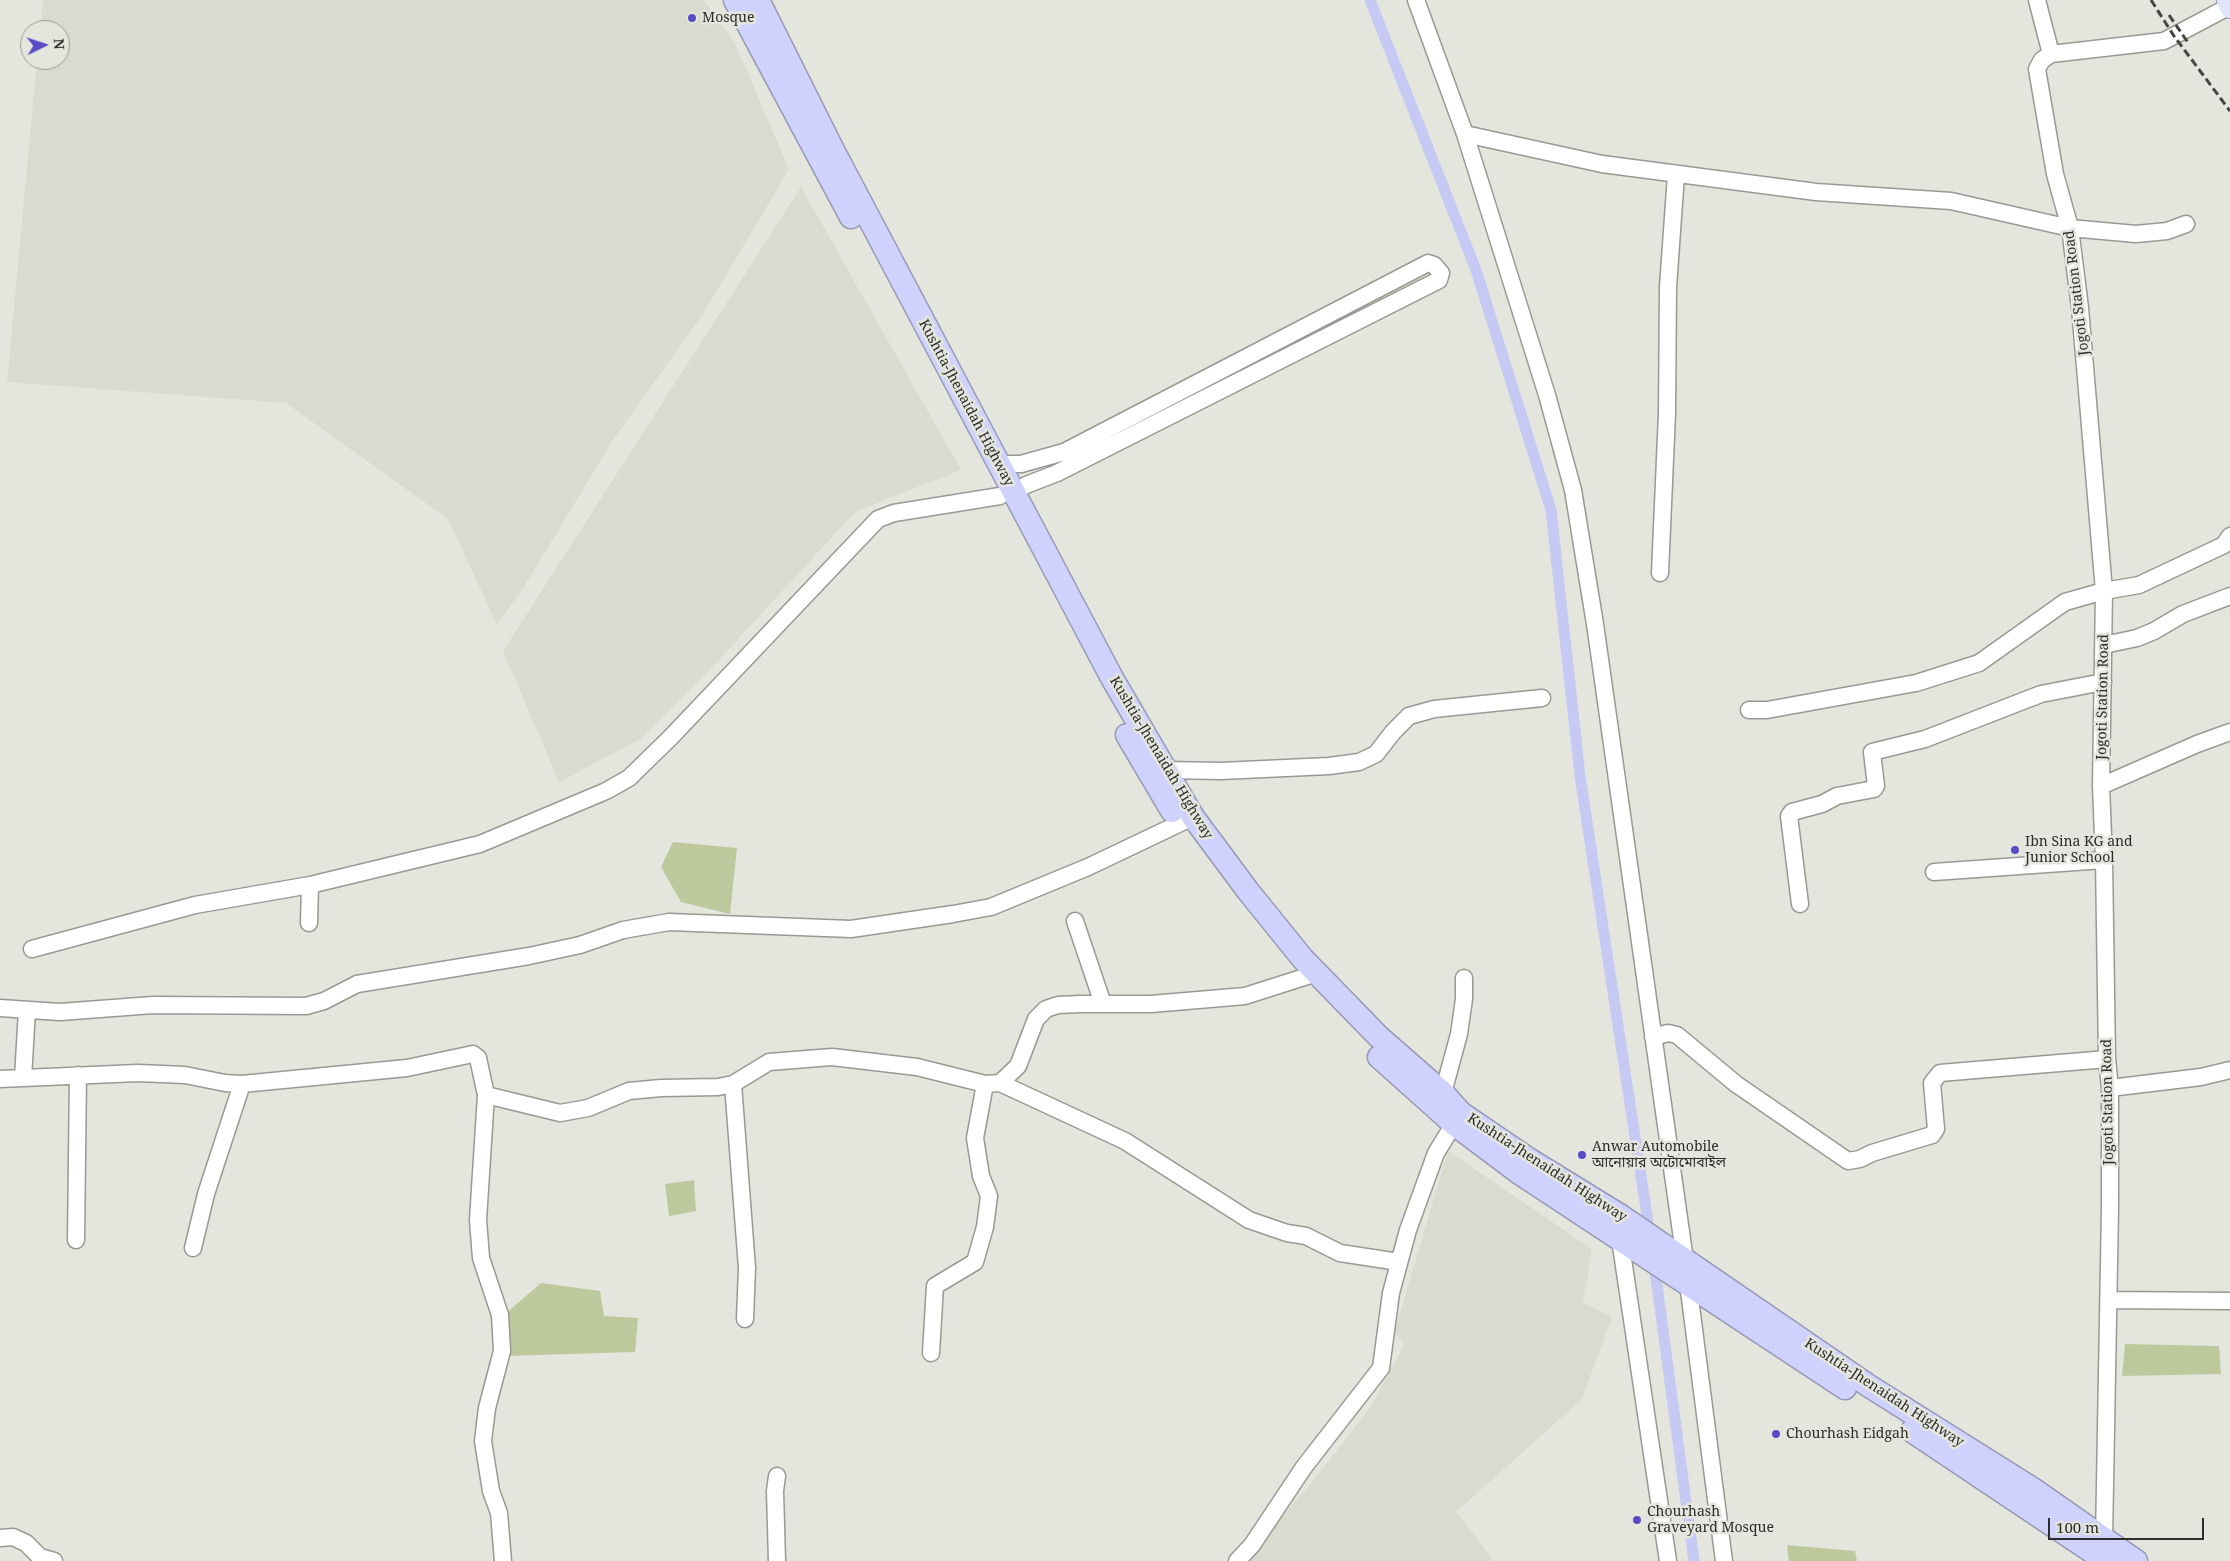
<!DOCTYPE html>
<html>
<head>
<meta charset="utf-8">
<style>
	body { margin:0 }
	#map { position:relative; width:2230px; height:1561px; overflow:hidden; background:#e4e6de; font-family:"Noto Serif",serif }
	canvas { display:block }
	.north { position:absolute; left:20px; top:20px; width:50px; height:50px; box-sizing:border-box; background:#e4e6de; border:1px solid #9a9c96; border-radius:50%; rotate:86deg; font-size:14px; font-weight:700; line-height:20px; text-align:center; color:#2c2d2a }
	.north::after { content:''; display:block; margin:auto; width:18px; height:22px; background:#594bc3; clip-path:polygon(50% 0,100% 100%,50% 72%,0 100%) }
	.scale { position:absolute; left:2048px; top:1518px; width:156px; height:22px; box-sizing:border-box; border:2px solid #2c2d2a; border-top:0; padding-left:6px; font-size:15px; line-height:18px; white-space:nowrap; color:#2c2d2a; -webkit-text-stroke:4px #e4e6de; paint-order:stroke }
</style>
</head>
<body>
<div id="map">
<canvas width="2230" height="1561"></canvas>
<div class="north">N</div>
<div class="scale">100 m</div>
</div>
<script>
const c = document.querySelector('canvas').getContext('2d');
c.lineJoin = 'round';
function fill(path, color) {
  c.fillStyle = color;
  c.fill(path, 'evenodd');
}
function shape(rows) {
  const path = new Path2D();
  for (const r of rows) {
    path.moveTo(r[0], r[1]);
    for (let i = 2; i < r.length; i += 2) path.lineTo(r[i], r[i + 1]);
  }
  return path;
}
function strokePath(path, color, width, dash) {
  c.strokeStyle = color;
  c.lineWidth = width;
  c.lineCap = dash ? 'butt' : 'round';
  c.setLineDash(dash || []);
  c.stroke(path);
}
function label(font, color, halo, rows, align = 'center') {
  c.font = font + ' "Noto Serif","Noto Sans Bengali",serif';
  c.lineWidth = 5;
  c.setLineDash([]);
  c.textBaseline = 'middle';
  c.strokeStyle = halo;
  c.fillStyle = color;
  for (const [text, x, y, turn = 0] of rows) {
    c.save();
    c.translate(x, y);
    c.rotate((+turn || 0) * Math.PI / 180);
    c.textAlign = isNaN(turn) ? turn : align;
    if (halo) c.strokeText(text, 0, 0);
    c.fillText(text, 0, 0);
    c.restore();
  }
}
fill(shape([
	[43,0,704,0,734,41,789,169,703,314,613,440,523,588,497,625,448,519,286,403,7,382,37,60,60,60,60,30,40,30],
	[801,187,961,470,855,512,716,663,640,739,559,782,503,651],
	[1448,1151,1592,1249,1583,1303,1612,1317,1582,1399,1456,1512,1494,1561,1243,1561,1313,1481,1371,1406,1405,1344,1394,1333]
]), '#d8dbcd');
fill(shape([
	[673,842,737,848,730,914,681,902,661,867],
	[694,1180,696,1211,669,1216,665,1184],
	[541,1283,600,1291,604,1316,638,1318,635,1352,507,1356,504,1315],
	[2125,1344,2219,1346,2221,1374,2122,1376],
	[1787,1545,1855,1551,1857,1561,1789,1561]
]), '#bec89d');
strokePath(shape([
	[1370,0,1476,270,1551,510,1580,776,1650,1235],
	[1654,1263,1694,1561]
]), '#c6c9f3', 11);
const minor = shape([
	[1416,0,1465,134,1547,395,1573,490,1595,624,1685,1260,1724,1561],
	[2037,0,2051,54],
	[1465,134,1602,164,1816,192,1951,201,2070,228,2136,234,2167,231,2186,224],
	[998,464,1021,464,1064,452,1428,263,1434,265,1441,273,1439,280,1057,473,1026,485,1013,494],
	[1660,573,1667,413,1668,287,1676,175],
	[2104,645,2137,638,2154,631,2183,614,2230,596],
	[1749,710,1767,710,1916,683,1979,663,2065,602,2104,591,2139,585,2224,545,2230,536],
	[1165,770,1221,771,1329,766,1359,762,1376,754,1393,732,1409,716,1434,709,1542,698],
	[2101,786,2197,744,2230,732],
	[1934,872,2104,860],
	[1800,904,1789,816,1792,812,1822,804,1837,796,1874,789,1876,786,1872,752,1925,739,2041,694,2103,682],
	[1075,921,1103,1004],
	[309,923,310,885],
	[32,949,195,905,310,885,480,844,606,791,629,778,671,737,878,519,894,513,1000,496],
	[0,1008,60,1012,153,1005,306,1006,324,1001,357,984,529,956,580,945,623,930,669,922,851,929,953,914,991,907,1088,867,1193,817],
	[1653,1037,1668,1033,1677,1035,1736,1084,1848,1161,1860,1159,1872,1153,1932,1135,1936,1129,1932,1083,1940,1073,2107,1059],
	[23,1078,27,1010],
	[0,1079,138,1073,185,1075,225,1083,242,1084,407,1068,473,1054,478,1058,486,1095,478,1220,481,1258,500,1315,502,1351,487,1408,483,1441,491,1491,499,1513,503,1561],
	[1000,1083,1125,1141,1249,1220,1287,1233,1306,1236,1340,1253,1399,1262],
	[733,1084,747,1268,745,1319],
	[2110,1088,2201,1077,2230,1070],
	[1443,1093,1459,1034,1464,999,1464,978],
	[486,1095,560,1113,588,1108,629,1091,661,1088,718,1087,733,1084,769,1062,832,1057,917,1067,985,1084,1000,1083,1018,1066,1036,1019,1046,1009,1058,1005,1080,1004,1151,1004,1245,996,1317,973],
	[1620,1239,1668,1561],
	[76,1240,78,1075],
	[193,1248,206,1194,242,1084],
	[2109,1300,2230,1301],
	[931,1353,935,1286,975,1262,985,1227,989,1196,981,1176,975,1138,985,1084],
	[777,1476,775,1491,777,1561],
	[0,1538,13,1537,26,1543,40,1557,54,1561],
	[2104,1539,2110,1208,2110,1088,2107,1059,2104,860,2101,786,2104,591,2080,308,2070,228,2055,174,2037,69,2042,60,2051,54,2164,41,2230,6],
	[1237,1561,1252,1545,1304,1467,1381,1368,1391,1293,1408,1230,1436,1153,1460,1114]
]);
const major = shape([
	[2227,0,2230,8]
]);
const highway = shape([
	[735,0,851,217],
	[758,0,834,152,1112,678,1193,817,1248,891,1303,959,1379,1037,1443,1093,1461,1113,1530,1160,1621,1216,1869,1386,2033,1489,2136,1561],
	[1127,735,1172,811],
	[1379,1057,1454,1124,1518,1172,1845,1388],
	[1912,1431,2106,1561]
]);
strokePath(minor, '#979992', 19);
strokePath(major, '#9698b3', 22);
strokePath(highway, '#9698b3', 25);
strokePath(minor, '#fff', 16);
strokePath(major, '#e2e4fe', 20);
strokePath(highway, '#cfd2fd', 22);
strokePath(shape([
	[2151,0,2174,36,2230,111],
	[2169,15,2189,44]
]), '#454643', 3, [8, 4]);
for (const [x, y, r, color] of [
	[692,18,5,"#594bc3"],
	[2015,850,5,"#594bc3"],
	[1582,1155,5,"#594bc3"],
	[1776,1434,5,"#594bc3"],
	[1637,1520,5,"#594bc3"]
]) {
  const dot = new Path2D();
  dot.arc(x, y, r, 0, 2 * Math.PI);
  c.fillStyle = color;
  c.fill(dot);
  strokePath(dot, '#e4e6de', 2);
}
label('14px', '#2c2d2a', '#e4e6de', [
	["Mosque",702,18],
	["Ibn Sina KG and",2025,842],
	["Junior School",2025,858],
	["Anwar Automobile",1592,1147],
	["আনোয়ার অটোমোবাইল",1592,1163],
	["Chourhash Eidgah",1786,1434],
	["Chourhash",1647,1512],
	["Graveyard Mosque",1647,1528]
], 'left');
label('14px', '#2c2d2a', '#e4e6de', [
	["Jogoti Station Road",2077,293,-97],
	["Kushtia-Jhenaidah Highway",966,403,62],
	["Jogoti Station Road",2103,697,-89],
	["Kushtia-Jhenaidah Highway",1161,758,59],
	["Jogoti Station Road",2108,1102,-91],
	["Kushtia-Jhenaidah Highway",1547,1168,33],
	["Kushtia-Jhenaidah Highway",1884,1393,33]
]);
</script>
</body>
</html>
